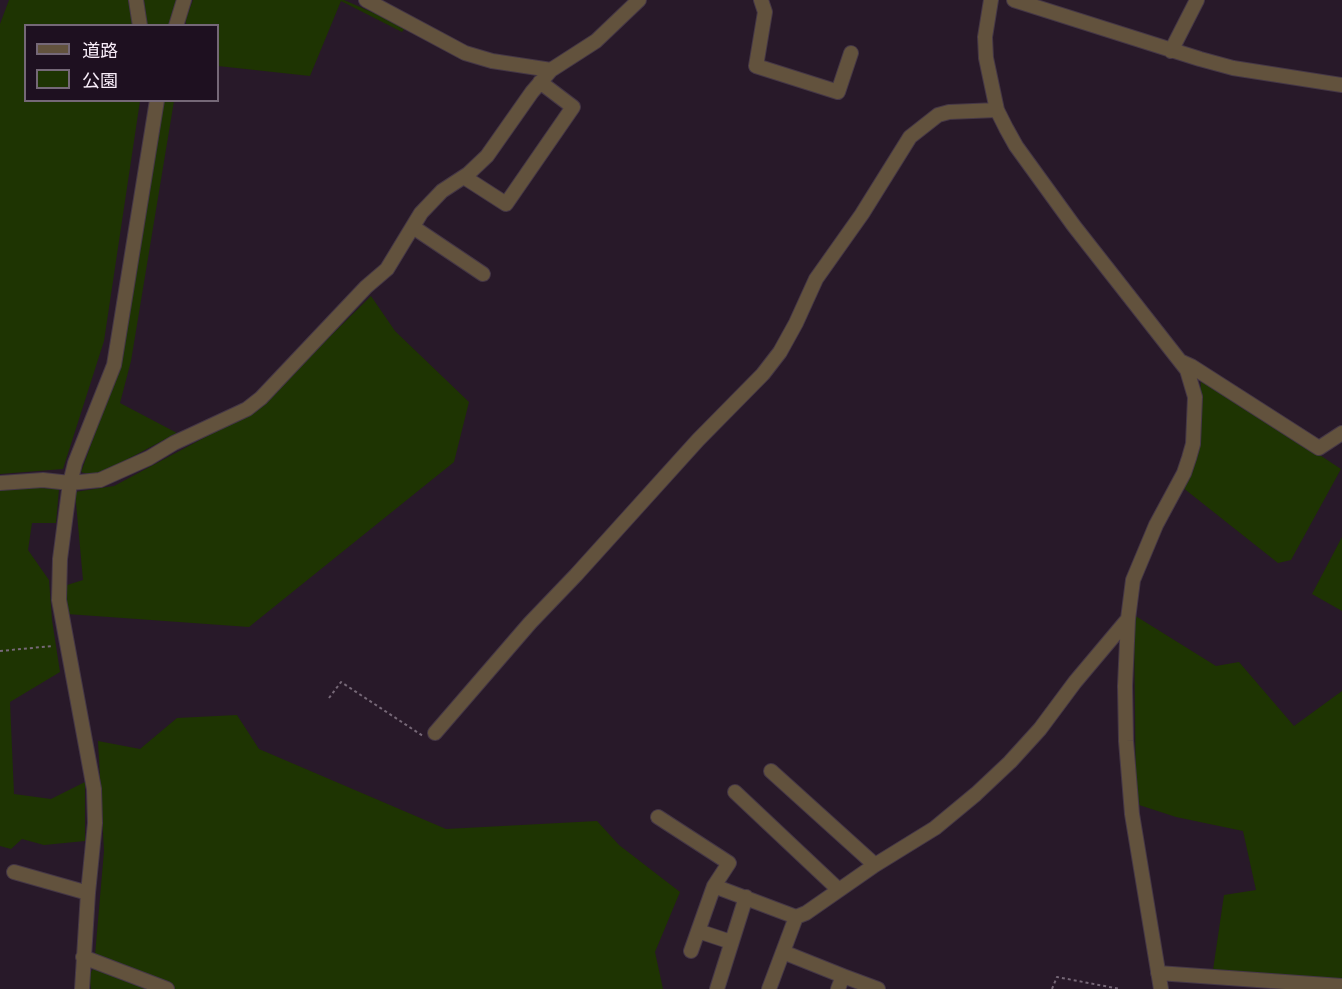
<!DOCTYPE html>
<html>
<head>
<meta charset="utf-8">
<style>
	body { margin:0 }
	#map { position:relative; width:1342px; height:989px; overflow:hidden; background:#281929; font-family:"Space Grotesk","Noto Sans JP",sans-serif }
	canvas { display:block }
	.legend { position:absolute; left:24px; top:24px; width:195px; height:78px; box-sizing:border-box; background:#1e1020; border:2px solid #756877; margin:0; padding:8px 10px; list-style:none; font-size:18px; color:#f8edf9 }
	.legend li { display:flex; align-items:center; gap:12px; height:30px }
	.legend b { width:30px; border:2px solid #756877 }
</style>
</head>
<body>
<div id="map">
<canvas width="1342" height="989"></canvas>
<ul class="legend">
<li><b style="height:8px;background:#62523d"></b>道路</li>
<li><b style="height:16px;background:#1e3402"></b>公園</li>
</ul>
</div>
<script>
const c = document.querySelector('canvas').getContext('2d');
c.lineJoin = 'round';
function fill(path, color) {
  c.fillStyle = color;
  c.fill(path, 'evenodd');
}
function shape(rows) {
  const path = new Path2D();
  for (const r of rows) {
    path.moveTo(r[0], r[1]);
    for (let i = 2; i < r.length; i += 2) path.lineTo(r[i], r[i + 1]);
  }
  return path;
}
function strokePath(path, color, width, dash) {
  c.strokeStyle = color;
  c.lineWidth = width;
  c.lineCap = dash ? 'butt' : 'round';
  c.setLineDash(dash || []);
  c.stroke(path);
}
fill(shape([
	[9,0,128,0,134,25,26,26,26,100,140,101,104,341,63,469,0,474,0,24],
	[144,0,177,0,169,25,147,25],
	[193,0,344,0,406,27,402,32,341,1,310,76,218,66,218,26,187,25,185,21],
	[164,101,174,101,131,361,120,403,177,433,111,468,91,475,81,472,120,365],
	[371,296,395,331,469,402,454,462,249,627,67,614,64,586,83,580,75,492,114,486,256,410],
	[1201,377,1341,469,1291,560,1278,563,1182,487,1199,445],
	[19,487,59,489,56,523,32,523,28,550,49,580,52,620,60,672,10,702,14,794,51,799,85,782,85,841,44,845,22,839,11,849,0,846,0,489],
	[1342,537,1342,611,1312,594],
	[1134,615,1216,666,1239,662,1294,726,1342,691,1342,980,1213,970,1224,895,1256,890,1243,831,1176,817,1136,804],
	[237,715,259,749,446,829,597,821,619,845,680,892,655,952,663,989,91,989,89,976,94,967,95,955,104,851,98,741,140,749,177,718]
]), '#1e3402');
const minor = shape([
	[136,0,140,26],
	[366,0,465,53,492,61,551,70],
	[761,0,765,12,756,66,838,92,851,53],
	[991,0,985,37,986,58,997,110,1006,128,1016,146,1074,226,1187,370,1195,397,1193,444,1189,458,1184,473,1156,525,1133,580,1128,619,1125,686,1126,741,1132,814,1161,989],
	[1014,0,1200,59,1233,68,1342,85],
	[176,26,184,0],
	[1171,51,1197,0],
	[464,177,506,204,573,107,540,82],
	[413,227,483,274],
	[1180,361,1191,366,1319,448,1342,433],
	[0,483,43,480,70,483,100,480,149,458,174,443,247,409,261,398,366,287,387,269,421,213,442,191,468,174,487,156,532,92,551,70,596,41,639,0],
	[435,733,530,623,576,575,698,440,763,374,780,352,796,323,816,279,862,214,910,137,938,115,949,112,997,110],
	[771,771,875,865],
	[735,792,839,890],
	[658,817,729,863,714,886,691,951],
	[14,872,88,893],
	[714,886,796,917,806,913,875,865,935,828,976,794,1010,762,1040,729,1075,682,1128,619],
	[698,931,731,942],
	[783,952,843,976,838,989],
	[83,957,167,989],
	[1158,973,1342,986],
	[843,976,878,989],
	[82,989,88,893,95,823,94,789,59,600,60,559,70,483,75,463,114,365,157,100],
	[717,989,746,897],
	[769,989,796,917]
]);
strokePath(minor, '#453746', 16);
strokePath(shape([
	[0,651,53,646],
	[329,698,341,682,423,736],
	[1052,989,1057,977,1120,989]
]), '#766877', 2, [3, 3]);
strokePath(minor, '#62523d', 14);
</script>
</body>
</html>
